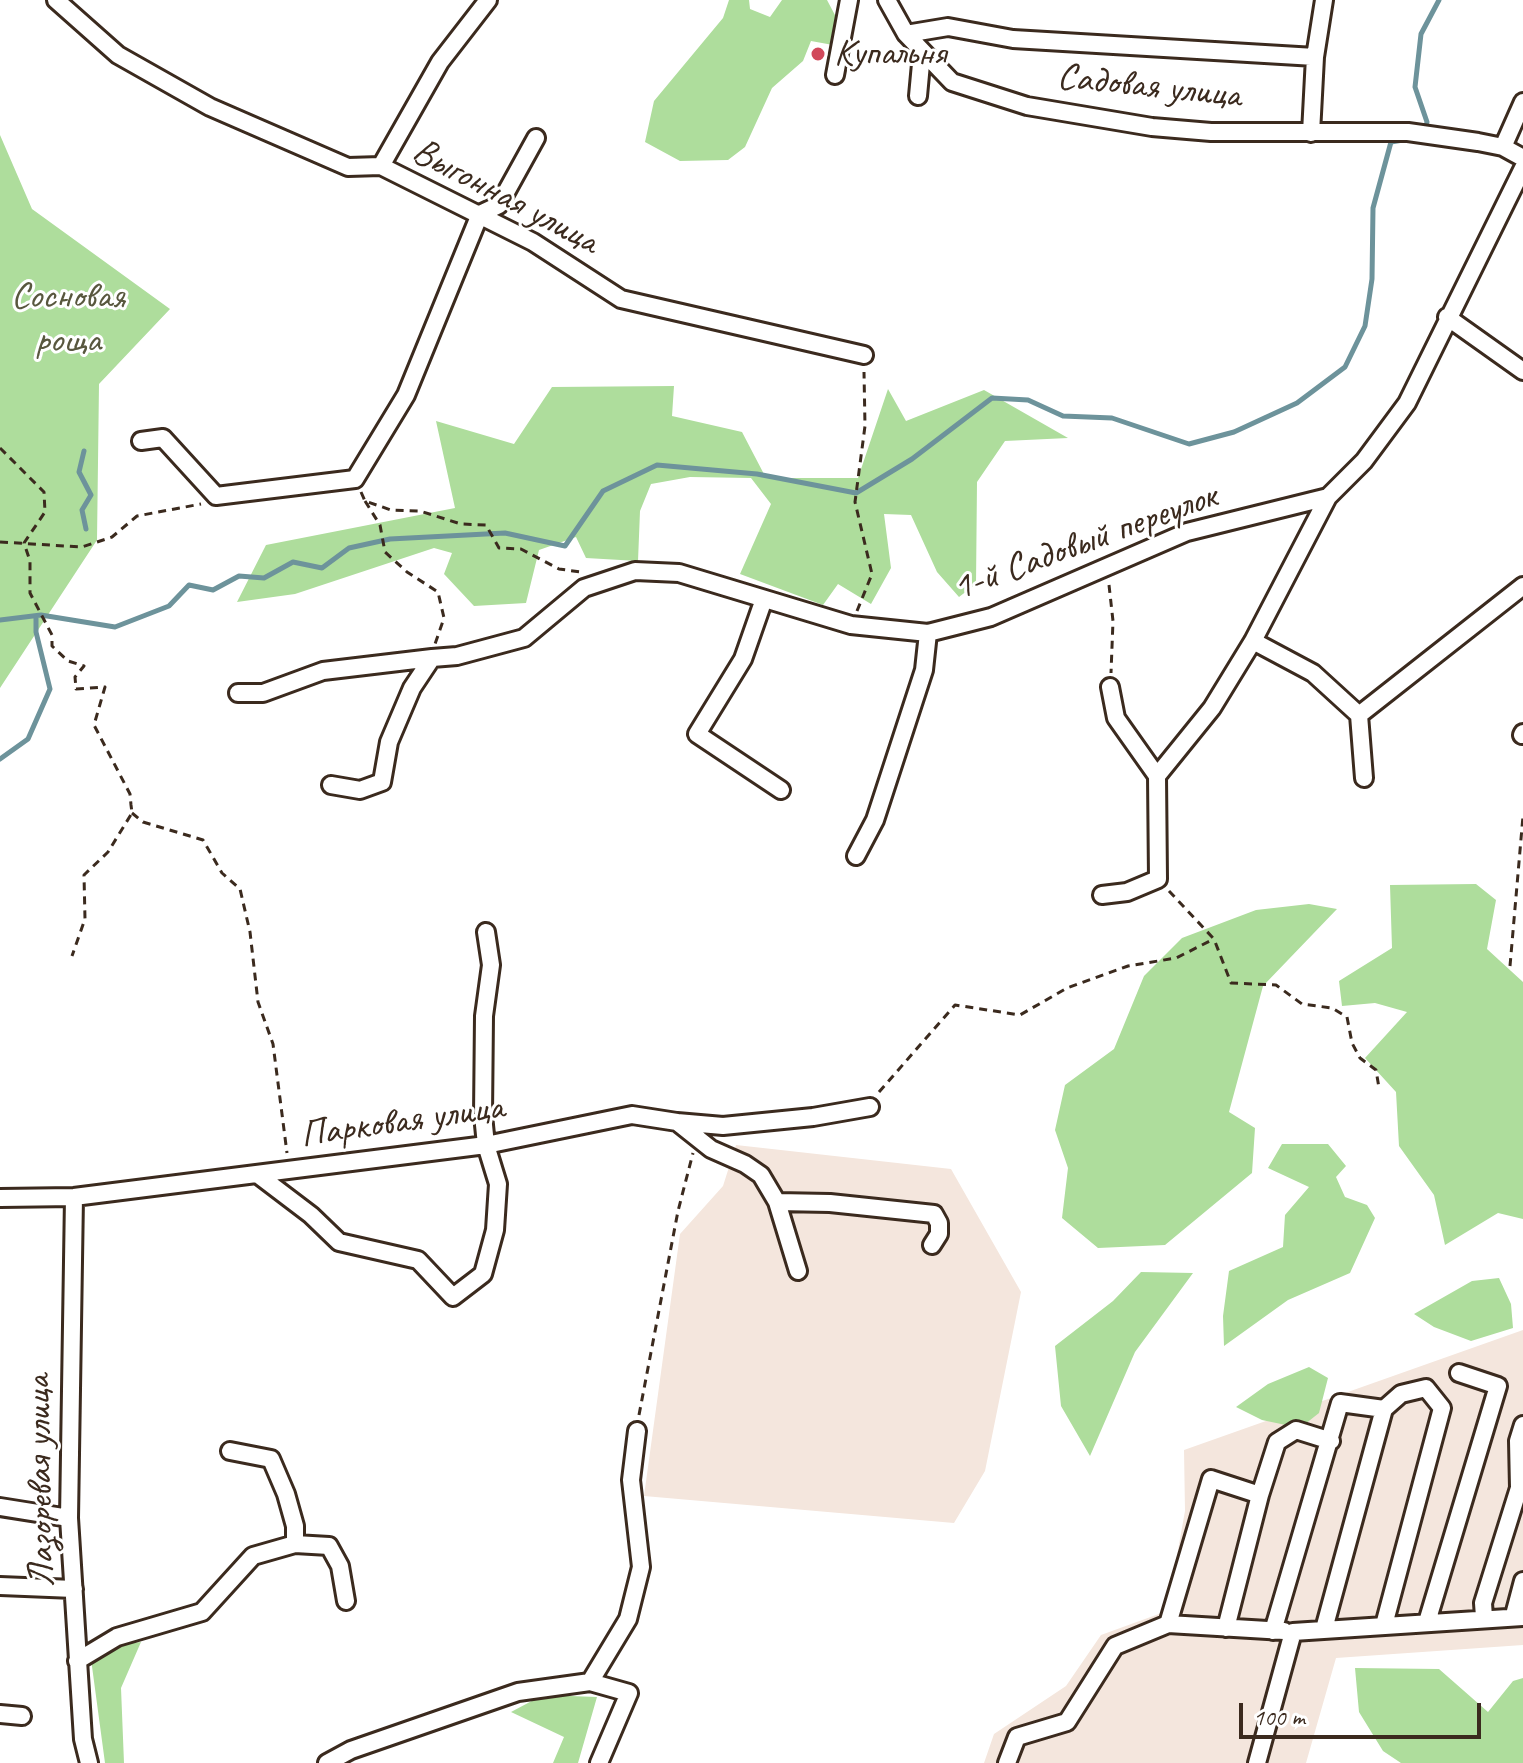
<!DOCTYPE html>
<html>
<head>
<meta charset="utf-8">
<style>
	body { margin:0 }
	#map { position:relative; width:1523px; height:1763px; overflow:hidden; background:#fff; font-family:Caveat,sans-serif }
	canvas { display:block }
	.scale { position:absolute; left:1239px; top:1703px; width:242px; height:36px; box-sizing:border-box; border:4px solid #3b2a1e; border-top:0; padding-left:10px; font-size:24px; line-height:28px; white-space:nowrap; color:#3b2a1e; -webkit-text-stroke:6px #fff; paint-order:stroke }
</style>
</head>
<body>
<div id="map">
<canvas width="1523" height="1763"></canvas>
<div class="scale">100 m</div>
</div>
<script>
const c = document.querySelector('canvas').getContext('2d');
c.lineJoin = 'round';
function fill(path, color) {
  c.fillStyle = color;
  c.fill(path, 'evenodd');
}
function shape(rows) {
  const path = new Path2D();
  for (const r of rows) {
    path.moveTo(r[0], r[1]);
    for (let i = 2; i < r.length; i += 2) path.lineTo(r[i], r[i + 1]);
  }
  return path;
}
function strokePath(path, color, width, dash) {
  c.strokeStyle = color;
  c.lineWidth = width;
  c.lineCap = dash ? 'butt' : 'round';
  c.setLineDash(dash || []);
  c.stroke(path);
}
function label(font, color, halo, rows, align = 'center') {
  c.font = font + ' Caveat,sans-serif';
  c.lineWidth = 6;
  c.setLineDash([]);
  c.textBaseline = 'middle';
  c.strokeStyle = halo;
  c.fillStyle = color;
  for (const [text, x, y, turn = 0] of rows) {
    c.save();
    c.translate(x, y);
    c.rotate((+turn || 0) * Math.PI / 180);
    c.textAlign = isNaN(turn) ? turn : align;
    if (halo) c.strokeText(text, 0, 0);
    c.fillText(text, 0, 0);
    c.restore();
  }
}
fill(shape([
	[736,1145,951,1169,1021,1292,985,1471,954,1523,644,1496,680,1234,723,1186],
	[1523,1330,1523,1645,1336,1658,1306,1763,984,1763,994,1734,1066,1686,1101,1635,1167,1611,1185,1511,1184,1450]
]), '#f4e6dd');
fill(shape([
	[729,0,749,0,750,9,770,17,782,0,827,0,836,17,833,45,811,41,803,61,772,88,745,147,728,160,680,161,645,142,654,101,723,18],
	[0,135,32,209,170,309,99,384,97,540,0,688],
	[674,386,672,416,742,432,766,478,858,478,888,389,906,421,984,390,1068,438,1005,441,977,482,976,584,959,597,937,572,911,515,884,514,891,568,871,604,838,584,823,605,740,574,771,504,751,478,690,477,651,484,640,511,638,561,586,558,576,537,539,550,526,603,474,606,444,574,452,553,434,548,295,594,237,602,266,545,455,508,436,421,514,444,552,387],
	[1476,884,1496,900,1487,949,1523,982,1523,1219,1498,1213,1445,1245,1434,1195,1399,1146,1396,1092,1365,1058,1407,1012,1375,1003,1342,1006,1339,981,1392,948,1390,885],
	[1309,904,1337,909,1263,986,1229,1112,1255,1128,1252,1173,1165,1245,1098,1248,1062,1218,1068,1168,1055,1130,1065,1085,1114,1049,1144,976,1182,938,1256,910],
	[1282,1144,1328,1144,1346,1166,1336,1177,1345,1197,1367,1205,1375,1218,1350,1273,1288,1300,1224,1346,1223,1316,1229,1271,1283,1247,1285,1215,1309,1187,1268,1168],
	[1141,1272,1193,1273,1135,1352,1090,1456,1061,1406,1055,1346,1113,1301],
	[1499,1278,1511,1304,1513,1328,1471,1341,1434,1327,1414,1314,1472,1281],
	[1309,1367,1328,1378,1319,1413,1300,1428,1262,1420,1236,1407,1268,1384],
	[141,1642,121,1688,124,1763,105,1763,91,1659,115,1645],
	[1355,1668,1439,1669,1488,1712,1513,1681,1523,1678,1523,1763,1401,1763,1383,1751,1359,1712],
	[543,1695,597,1697,578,1763,553,1763,564,1737,511,1712]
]), '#aedd9c');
strokePath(shape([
	[1425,130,1427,122,1415,87,1421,34,1439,0],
	[84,451,79,472,91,495,82,510,86,529],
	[0,620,41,615,115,627,169,606,189,585,213,590,239,576,264,578,293,562,322,568,349,548,390,539,505,533,565,546,603,491,657,465,757,474,856,493,912,459,992,398,1028,400,1063,416,1112,418,1189,444,1234,432,1297,403,1345,367,1365,326,1372,279,1373,208,1391,142,1409,139],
	[0,759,28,739,50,689,36,632,36,616]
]), '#6d939b', 5);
const minor = shape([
	[56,0,118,55,210,107,348,167,381,166,533,242,621,299,864,355],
	[887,0,906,34,952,82,1027,106,1152,127,1211,132,1408,132,1478,142,1503,147,1523,158],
	[906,34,948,27,1013,39,1315,57],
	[835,75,849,0],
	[918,96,922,53],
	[1311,133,1315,57,1324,0],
	[1503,147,1523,102],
	[381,166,440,62,488,0],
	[1447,317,1523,371],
	[141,441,163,438,216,496,355,479,406,395,480,214,499,205,536,138],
	[764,599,743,659,697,734,781,790],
	[1253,641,1313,673,1359,715,1523,586],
	[238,693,263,693,323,671,432,658],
	[1359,715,1364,778],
	[1522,735,1523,733],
	[1157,776,1212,708,1253,641,1328,497],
	[331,785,360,790,382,782,389,742,412,688,432,658,457,656,524,638,584,588,635,571,679,573,851,625,928,633,991,617,1187,532,1328,497,1364,461,1407,403,1523,168],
	[856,856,875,820,924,670,928,633],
	[1102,895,1127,892,1158,879,1157,776,1116,718,1110,687],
	[677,1122,723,1126,813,1117,870,1107],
	[257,1174,311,1215,339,1242,418,1260,453,1297,483,1274,495,1230,498,1184,486,1145,483,1115,484,1016,491,965,486,932],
	[74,1197,69,1518,83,1739,89,1763],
	[0,1198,74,1197,486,1145,632,1115,677,1122,711,1149,745,1164,761,1175,777,1202,798,1271],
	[777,1202,830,1203,934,1214,939,1223,939,1234,932,1245],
	[230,1451,271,1459,286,1494,295,1526,295,1544],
	[0,1507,69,1518],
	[0,1586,74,1589],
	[1514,1615,1523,1581],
	[1484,1617,1483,1603,1519,1488,1518,1441,1523,1425],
	[1427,1622,1498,1386,1459,1373],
	[1168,1624,1284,1631],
	[1226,1628,1260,1495],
	[1324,1629,1384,1409],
	[1273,1631,1340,1403,1384,1409,1401,1394,1426,1388,1442,1408,1384,1625],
	[77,1661,117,1637,202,1612,253,1556,295,1544,329,1546,340,1566,346,1601],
	[590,1682,628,1619,641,1567,631,1480,637,1431],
	[0,1714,22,1716],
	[327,1763,351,1750,518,1692,590,1682,629,1693,599,1763],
	[1007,1763,1017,1737,1067,1722,1115,1646,1168,1624,1211,1479,1260,1495,1277,1442,1296,1430,1331,1441],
	[1257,1763,1293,1632,1523,1617]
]);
strokePath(minor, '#3b2a1e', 22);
strokePath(shape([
	[0,448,44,492,45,512,24,543,30,561,30,593,52,635,52,646,68,661,84,666,75,677,76,689,105,687,94,725,130,794,131,805,132,813,108,852,84,875,85,919,72,956],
	[361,492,365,501,391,510,420,511,461,524,486,525,499,548,521,549,559,569,581,572],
	[365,501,380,525,385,552,407,572,438,592,444,618,435,644],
	[0,542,82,547,112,537,137,516,201,504],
	[1109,585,1113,621,1111,673],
	[857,611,872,574,855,502,865,426,864,372],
	[132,813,143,822,203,840,222,873,240,889,250,932,258,1002,273,1044,287,1153],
	[1169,891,1214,939,1231,983,1276,985,1302,1004,1332,1008,1347,1017,1352,1043,1360,1058,1376,1070,1379,1088],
	[1510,966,1523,816],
	[879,1092,955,1005,1020,1015,1067,988,1128,966,1176,958,1214,939],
	[639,1415,678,1211,693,1153]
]), '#3b2a1e', 3, [8, 6]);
strokePath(minor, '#fff', 16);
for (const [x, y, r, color] of [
	[818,54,8,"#d1495b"]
]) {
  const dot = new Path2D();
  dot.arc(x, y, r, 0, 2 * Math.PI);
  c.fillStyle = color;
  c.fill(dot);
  strokePath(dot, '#fff', 3);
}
label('38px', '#3b2a1e', '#fff', [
	["Купальня",834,54]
], 'left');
label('38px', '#3b2a1e', '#fff', [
	["Садовая улица",1149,87,6],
	["Выгонная улица",505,197,28],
	["1-й Садовый переулок",1085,543,-20],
	["Парковая улица",402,1122,-8],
	["Лазоревая улица",41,1481,-91]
]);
label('38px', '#58573e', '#fff', [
	["Сосновая",68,297],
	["роща",68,341]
]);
</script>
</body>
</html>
